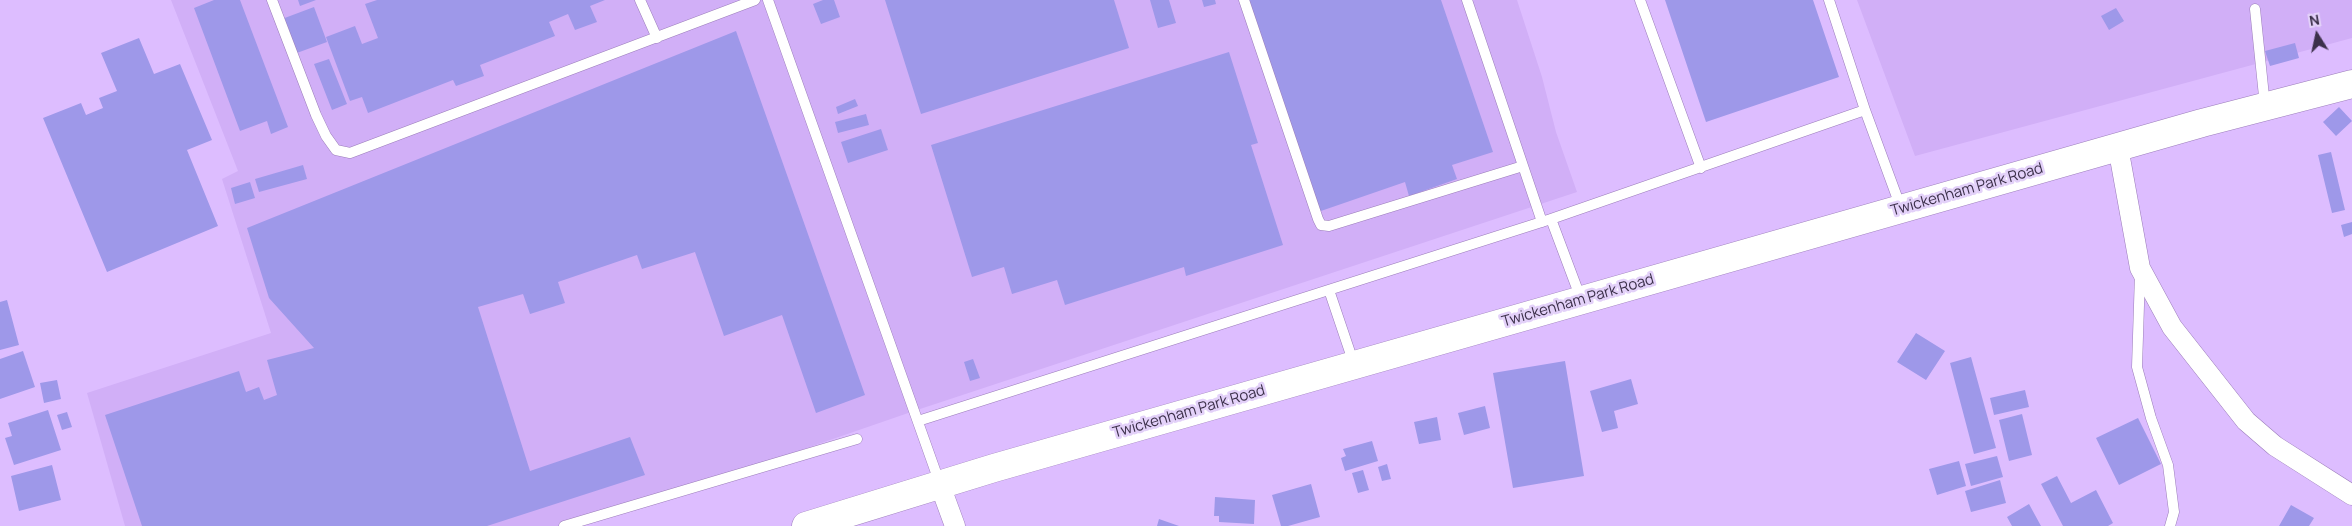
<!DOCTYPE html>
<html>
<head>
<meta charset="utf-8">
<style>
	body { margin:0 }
	#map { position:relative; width:2352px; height:526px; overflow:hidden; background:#ddbdff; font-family:Manrope,sans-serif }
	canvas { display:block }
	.north { position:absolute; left:2292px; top:10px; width:50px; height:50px; -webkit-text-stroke:4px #e3d1f9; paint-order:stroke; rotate:350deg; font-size:14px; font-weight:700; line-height:20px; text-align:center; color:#3c304a }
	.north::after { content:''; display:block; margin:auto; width:18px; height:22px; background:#3c304a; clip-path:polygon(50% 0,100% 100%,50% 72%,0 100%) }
</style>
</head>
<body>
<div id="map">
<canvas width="2352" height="526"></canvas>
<div class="north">N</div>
</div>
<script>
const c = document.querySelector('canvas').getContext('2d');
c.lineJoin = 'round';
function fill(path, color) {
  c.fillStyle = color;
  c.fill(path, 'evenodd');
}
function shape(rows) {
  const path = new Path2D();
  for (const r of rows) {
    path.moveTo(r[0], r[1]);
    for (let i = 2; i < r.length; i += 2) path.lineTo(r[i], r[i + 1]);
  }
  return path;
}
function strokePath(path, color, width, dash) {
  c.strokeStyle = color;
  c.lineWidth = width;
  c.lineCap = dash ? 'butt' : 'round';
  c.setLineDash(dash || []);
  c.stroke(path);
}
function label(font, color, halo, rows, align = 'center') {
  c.font = font + ' Manrope,sans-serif';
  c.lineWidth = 5;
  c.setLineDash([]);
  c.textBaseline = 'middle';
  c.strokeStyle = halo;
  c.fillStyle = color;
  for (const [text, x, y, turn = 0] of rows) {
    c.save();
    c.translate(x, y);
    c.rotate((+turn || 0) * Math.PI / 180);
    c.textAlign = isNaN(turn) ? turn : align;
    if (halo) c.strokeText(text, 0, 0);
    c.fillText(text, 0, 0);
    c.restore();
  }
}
fill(shape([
	[171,0,1517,0,1542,77,1556,132,1577,192,914,411,581,526,125,526,87,393,271,333,222,179,238,171],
	[1857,0,2352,0,2352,38,1915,156]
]), '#d1aff7');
fill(shape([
	[214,0,240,0,288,127,271,134,267,121,240,131,194,8],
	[298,0,316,0,300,6],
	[377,0,605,0,590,6,597,22,575,30,568,14,549,22,555,36,480,65,484,76,456,86,453,80,368,113,362,97,350,101,326,37,355,26,362,44,378,38,365,4],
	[823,0,834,0,840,17,821,24,813,4],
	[885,0,1114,0,1129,48,921,114],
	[1150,0,1169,0,1176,23,1158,28],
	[1202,0,1215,0,1216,4,1204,7],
	[1245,0,1441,0,1493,152,1452,165,1457,179,1409,196,1405,182,1318,212],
	[1665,0,1813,0,1839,77,1706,122],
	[314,7,327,42,294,54,282,19],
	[2116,8,2124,21,2109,30,2101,16],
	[736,31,865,395,816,413,782,315,724,336,695,252,642,269,637,255,558,282,565,303,530,314,523,294,478,307,530,471,630,437,645,475,487,526,142,526,105,415,239,371,246,392,259,387,264,400,277,395,267,360,314,348,269,298,247,228],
	[139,38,154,74,180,64,212,140,187,150,218,226,107,272,43,118,81,103,86,115,103,108,99,98,117,91,101,53],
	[2295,43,2299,58,2270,66,2265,51],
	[1229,52,1258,143,1251,145,1283,245,1186,276,1184,267,1065,305,1057,280,1012,294,1004,267,972,277,931,145],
	[329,59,347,104,332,110,314,64],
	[855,99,858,106,838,114,836,107],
	[2339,107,2352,121,2336,136,2323,122],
	[866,114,869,125,838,133,835,122],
	[881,129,888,150,848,163,841,142],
	[2331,152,2345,210,2332,213,2318,155],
	[303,165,307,179,259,192,255,179],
	[250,182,255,198,235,204,231,188],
	[2352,222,2352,234,2344,237,2341,225],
	[7,300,19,345,0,350,0,302],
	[1916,333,1945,351,1926,380,1897,362],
	[23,351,35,387,0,399,0,359],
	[1971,357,1996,448,1974,454,1950,363],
	[973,359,980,378,970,381,964,362],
	[1565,361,1584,476,1513,488,1493,373],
	[1631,379,1638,404,1614,411,1618,428,1602,432,1590,391],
	[57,380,61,399,44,403,40,383],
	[2025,390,2029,407,1994,415,1990,398],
	[1485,406,1490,428,1464,435,1458,413],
	[48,410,61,450,14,465,5,438,12,436,8,423],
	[67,412,72,427,62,430,57,415],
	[2022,414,2032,455,2009,461,1999,420],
	[1437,417,1441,440,1419,444,1414,422],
	[2138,418,2161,464,2119,485,2096,438],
	[1372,441,1378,461,1345,471,1341,458,1346,456,1343,449],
	[1997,456,2003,477,1971,486,1965,464],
	[1959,461,1966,486,1937,495,1929,469],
	[1387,464,1391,479,1382,481,1378,467],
	[52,465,61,500,19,511,11,476],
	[1363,470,1369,490,1358,493,1352,473],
	[2057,476,2071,503,2096,490,2113,523,2108,526,2063,526,2041,484],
	[2000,480,2006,503,1971,512,1965,491],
	[1311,484,1320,517,1288,526,1281,526,1272,495],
	[1215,497,1255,500,1254,524,1219,522,1219,516,1214,516],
	[2029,504,2041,526,2012,526,2007,517],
	[2291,505,2314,518,2309,526,2279,526],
	[1159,519,1179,526,1157,526]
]), '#9e98e9');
const service = shape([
	[272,0,316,115,326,136,336,150,350,153,755,0],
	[640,0,657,38],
	[768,0,940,484],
	[1244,0,1318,219,1321,225,1329,226,1523,166],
	[1467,0,1542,222],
	[1640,0,1701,168],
	[1829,0,1865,110],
	[2255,9,2265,106],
	[1551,219,1581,299],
	[2140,274,2137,367,2151,418,2168,465,2174,512,2170,526],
	[1329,290,1354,364],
	[918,421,1551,219,1865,110,1901,208],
	[564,526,857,439]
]);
const minor = shape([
	[2118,147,2140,268,2172,327,2246,421,2275,446,2352,495],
	[940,485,955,526]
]);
const secondary = shape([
	[806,526,994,468,2202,123,2352,84]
]);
strokePath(service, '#9b7dba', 11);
strokePath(minor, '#9b7dba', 21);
strokePath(secondary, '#9b7dba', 29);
strokePath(service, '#fff', 10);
strokePath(minor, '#fff', 20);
strokePath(secondary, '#fff', 28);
label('15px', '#3c304a', '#e3d1f9', [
	["Twickenham Park Road",1967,190,-16],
	["Twickenham Park Road",1578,301,-16],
	["Twickenham Park Road",1189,412,-16]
]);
</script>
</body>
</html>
